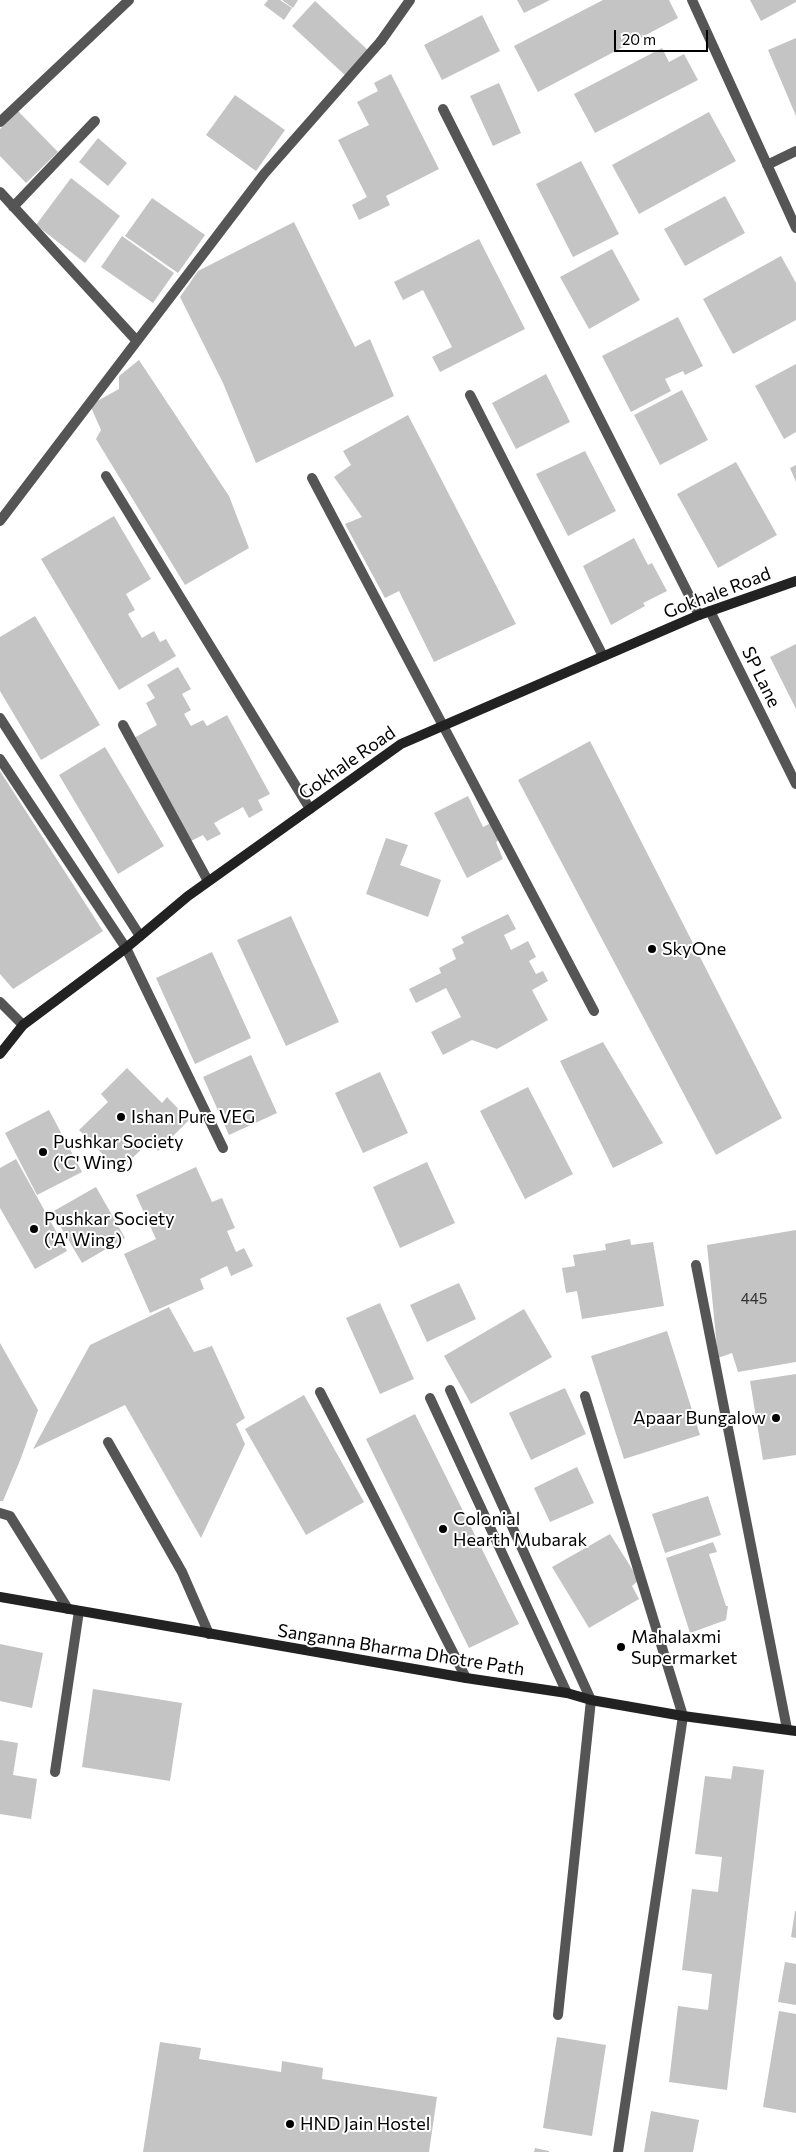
<!DOCTYPE html>
<html>
<head>
<meta charset="utf-8">
<style>
	body { margin:0 }
	#map { position:relative; width:796px; height:2152px; overflow:hidden; background:#fff; font-family:Commissioner,sans-serif }
	canvas { display:block }
	.scale { position:absolute; left:614px; top:30px; width:94px; height:22px; box-sizing:border-box; border:2px solid #000; border-top:0; padding-left:6px; font-size:15px; line-height:18px; white-space:nowrap; color:#000; -webkit-text-stroke:4px #fff; paint-order:stroke }
</style>
</head>
<body>
<div id="map">
<canvas width="796" height="2152"></canvas>
<div class="scale">20 m</div>
</div>
<script>
const c = document.querySelector('canvas').getContext('2d');
c.lineJoin = 'round';
function fill(path, color) {
  c.fillStyle = color;
  c.fill(path, 'evenodd');
}
function shape(rows) {
  const path = new Path2D();
  for (const r of rows) {
    path.moveTo(r[0], r[1]);
    for (let i = 2; i < r.length; i += 2) path.lineTo(r[i], r[i + 1]);
  }
  return path;
}
function strokePath(path, color, width, dash) {
  c.strokeStyle = color;
  c.lineWidth = width;
  c.lineCap = dash ? 'butt' : 'round';
  c.setLineDash(dash || []);
  c.stroke(path);
}
function label(font, color, halo, rows, align = 'center') {
  c.font = font + ' Commissioner,sans-serif';
  c.lineWidth = 4;
  c.setLineDash([]);
  c.textBaseline = 'middle';
  c.strokeStyle = halo;
  c.fillStyle = color;
  for (const [text, x, y, turn = 0] of rows) {
    c.save();
    c.translate(x, y);
    c.rotate((+turn || 0) * Math.PI / 180);
    c.textAlign = isNaN(turn) ? turn : align;
    if (halo) c.strokeText(text, 0, 0);
    c.fillText(text, 0, 0);
    c.restore();
  }
}
fill(shape([
	[268,0,280,0,292,8,284,20,264,5],
	[282,0,298,0,293,8],
	[517,0,550,0,524,13],
	[603,0,669,0,678,18,538,92,514,46],
	[750,0,796,0,796,2,761,21],
	[315,1,370,52,347,77,292,26],
	[482,15,500,51,442,80,424,45],
	[796,38,796,116,768,50],
	[662,48,669,62,684,54,698,80,595,133,574,94],
	[391,74,439,169,386,196,390,205,359,220,352,205,367,197,338,140,369,125,357,102,378,91,374,83],
	[499,83,521,133,493,146,470,96],
	[235,95,285,130,256,171,206,135],
	[18,111,58,152,26,183,0,156,0,129],
	[709,112,736,161,639,214,612,165],
	[98,138,127,163,108,186,79,162],
	[581,161,619,234,573,257,536,184],
	[71,178,120,216,85,263,36,225],
	[725,196,745,233,685,266,664,229],
	[152,198,205,235,178,273,125,236],
	[294,222,355,347,370,339,394,396,256,463,223,383,180,297,198,271],
	[122,236,174,273,153,303,101,267],
	[479,239,525,329,440,372,432,357,452,347,423,290,403,300,394,282],
	[612,249,640,300,589,329,560,277],
	[781,256,796,283,796,320,733,354,703,299],
	[678,317,703,366,685,375,683,371,665,379,671,391,631,412,602,356],
	[139,360,229,496,249,548,185,585,96,439,101,430,90,405,119,389,119,376],
	[796,364,796,432,784,439,755,386],
	[546,374,570,422,516,449,492,403],
	[682,390,708,440,660,465,634,415],
	[408,415,516,624,434,662,399,591,385,598,345,524,362,517,334,477,351,465,343,451],
	[585,451,616,511,568,536,536,474],
	[736,462,777,535,718,568,677,494],
	[796,465,796,482,790,468],
	[114,516,151,579,126,594,135,610,128,614,142,638,154,631,160,642,166,639,176,656,119,690,41,559],
	[634,538,648,565,652,563,667,591,643,603,645,606,611,625,583,566],
	[35,616,100,725,41,760,0,691,0,637],
	[796,644,796,709,770,657],
	[178,667,191,689,182,694,191,710,184,714,191,726,203,720,207,726,227,715,270,794,258,800,263,810,249,818,243,807,214,823,221,834,207,841,203,835,191,841,134,738,157,725,146,703,155,698,147,685],
	[590,741,782,1118,716,1155,518,780],
	[105,747,164,846,118,874,59,775],
	[0,771,103,931,13,989,0,974],
	[468,796,483,827,491,823,500,839,496,842,503,859,467,878,434,813],
	[386,838,408,845,400,865,441,880,428,917,366,894],
	[508,914,516,929,504,935,511,950,528,941,536,957,529,961,536,974,543,971,548,981,532,990,548,1020,497,1049,472,1040,443,1055,431,1032,461,1017,446,988,416,1003,409,989,441,973,439,968,456,959,452,949,464,943,461,937],
	[291,916,339,1022,286,1046,237,940],
	[212,952,251,1038,195,1064,156,978],
	[603,1042,663,1143,613,1168,560,1061],
	[251,1055,277,1113,229,1135,203,1077],
	[127,1068,162,1103,167,1097,189,1120,158,1151,149,1142,119,1171,79,1130,108,1102,101,1094],
	[380,1072,408,1133,363,1153,335,1093],
	[528,1087,573,1174,525,1199,480,1111],
	[49,1110,82,1172,37,1195,5,1133],
	[16,1159,67,1251,35,1269,0,1208,0,1168],
	[427,1162,455,1223,400,1248,373,1187],
	[196,1167,212,1202,222,1198,235,1228,227,1231,236,1252,244,1248,253,1266,231,1276,227,1266,200,1279,204,1289,150,1313,124,1254,156,1239,136,1195],
	[96,1187,125,1238,82,1263,52,1212],
	[796,1230,796,1362,738,1372,732,1353,718,1358,707,1245],
	[630,1239,631,1245,653,1242,664,1306,582,1319,577,1291,566,1293,562,1268,575,1266,573,1255,606,1250,605,1244],
	[459,1283,476,1319,427,1342,410,1305],
	[380,1303,414,1379,380,1394,346,1318],
	[169,1307,194,1352,212,1346,245,1418,236,1424,245,1444,201,1538,125,1405,33,1449,90,1345],
	[524,1309,552,1357,471,1404,444,1356],
	[667,1331,700,1435,624,1459,591,1356],
	[0,1343,38,1410,21,1458,3,1501,0,1501],
	[796,1374,796,1455,763,1460,750,1381],
	[565,1388,586,1434,531,1460,509,1413],
	[304,1395,364,1502,306,1535,245,1429],
	[415,1414,519,1624,469,1648,366,1439],
	[577,1467,594,1503,550,1522,534,1488],
	[708,1496,721,1535,665,1553,652,1514],
	[610,1534,639,1580,632,1586,639,1599,589,1628,552,1567],
	[713,1542,717,1552,709,1554,726,1606,728,1606,726,1620,690,1633,666,1558],
	[0,1644,43,1653,32,1708,0,1701],
	[93,1689,182,1703,170,1781,82,1767],
	[0,1740,18,1743,13,1775,37,1779,31,1819,0,1814],
	[733,1766,764,1770,727,2090,669,2082,678,2006,708,2010,712,1974,682,1970,692,1889,718,1892,722,1857,695,1854,705,1776,731,1779],
	[795,1911,796,1911,796,1938,791,1937],
	[785,1962,796,1964,796,2005,778,2002],
	[779,2011,796,2014,796,2113,763,2107],
	[557,2037,606,2045,592,2136,543,2128],
	[160,2042,201,2048,199,2059,281,2072,282,2061,323,2068,322,2079,437,2097,429,2152,143,2152],
	[651,2111,699,2120,693,2152,644,2152],
	[535,2148,549,2151,549,2152,534,2152]
]), '#c4c4c4');
strokePath(shape([
	[381,41,410,0],
	[0,718,140,936],
	[123,725,208,881],
	[0,759,126,948,223,1148],
	[0,1002,23,1025],
	[450,1390,591,1700,558,2015],
	[320,1392,466,1678],
	[430,1398,567,1693],
	[0,1513,10,1516,68,1609],
	[618,2152,683,1716]
]), '#555', 10);
strokePath(shape([
	[692,0,796,228],
	[443,109,699,615],
	[0,122,129,0],
	[767,165,796,151],
	[0,192,136,340],
	[13,207,95,121],
	[470,395,603,656],
	[106,476,310,809],
	[312,478,594,1011],
	[0,521,264,174,381,41],
	[710,611,796,784],
	[696,1265,787,1729],
	[585,1396,683,1716],
	[108,1442,182,1572,209,1634],
	[55,1772,79,1611]
]), '#555', 10);
strokePath(shape([
	[0,1054,23,1025,126,948,188,896,401,744,699,615,796,581],
	[0,1597,466,1678,567,1693,591,1700,683,1716,796,1731]
]), '#222', 10);
for (const [x, y, r, color] of [
	[652,949,5,"#000"],
	[121,1117,5,"#000"],
	[43,1152,5,"#000"],
	[34,1229,5,"#000"],
	[776,1418,5,"#000"],
	[443,1529,5,"#000"],
	[621,1647,5,"#000"],
	[290,2124,5,"#000"]
]) {
  const dot = new Path2D();
  dot.arc(x, y, r, 0, 2 * Math.PI);
  c.fillStyle = color;
  c.fill(dot);
  strokePath(dot, '#fff', 2);
}
label('15px', '#313131', null, [
	["445",754,1299]
]);
label('18px', '#000', '#fff', [
	["Gokhale Road",717,593,-21],
	["SP Lane",761,677,64],
	["Gokhale Road",347,763,-35],
	["Sanganna Bharma Dhotre Path",401,1650,9]
]);
label('18px', '#000', '#fff', [
	["SkyOne",662,949],
	["Ishan Pure VEG",131,1117],
	["Pushkar Society",53,1142],
	["('C' Wing)",53,1163],
	["Pushkar Society",44,1219],
	["('A' Wing)",44,1240],
	["Apaar Bungalow",766,1418,"right"],
	["Colonial",453,1519],
	["Hearth Mubarak",453,1540],
	["Mahalaxmi",631,1637],
	["Supermarket",631,1658],
	["HND Jain Hostel",300,2124]
], 'left');
</script>
</body>
</html>
